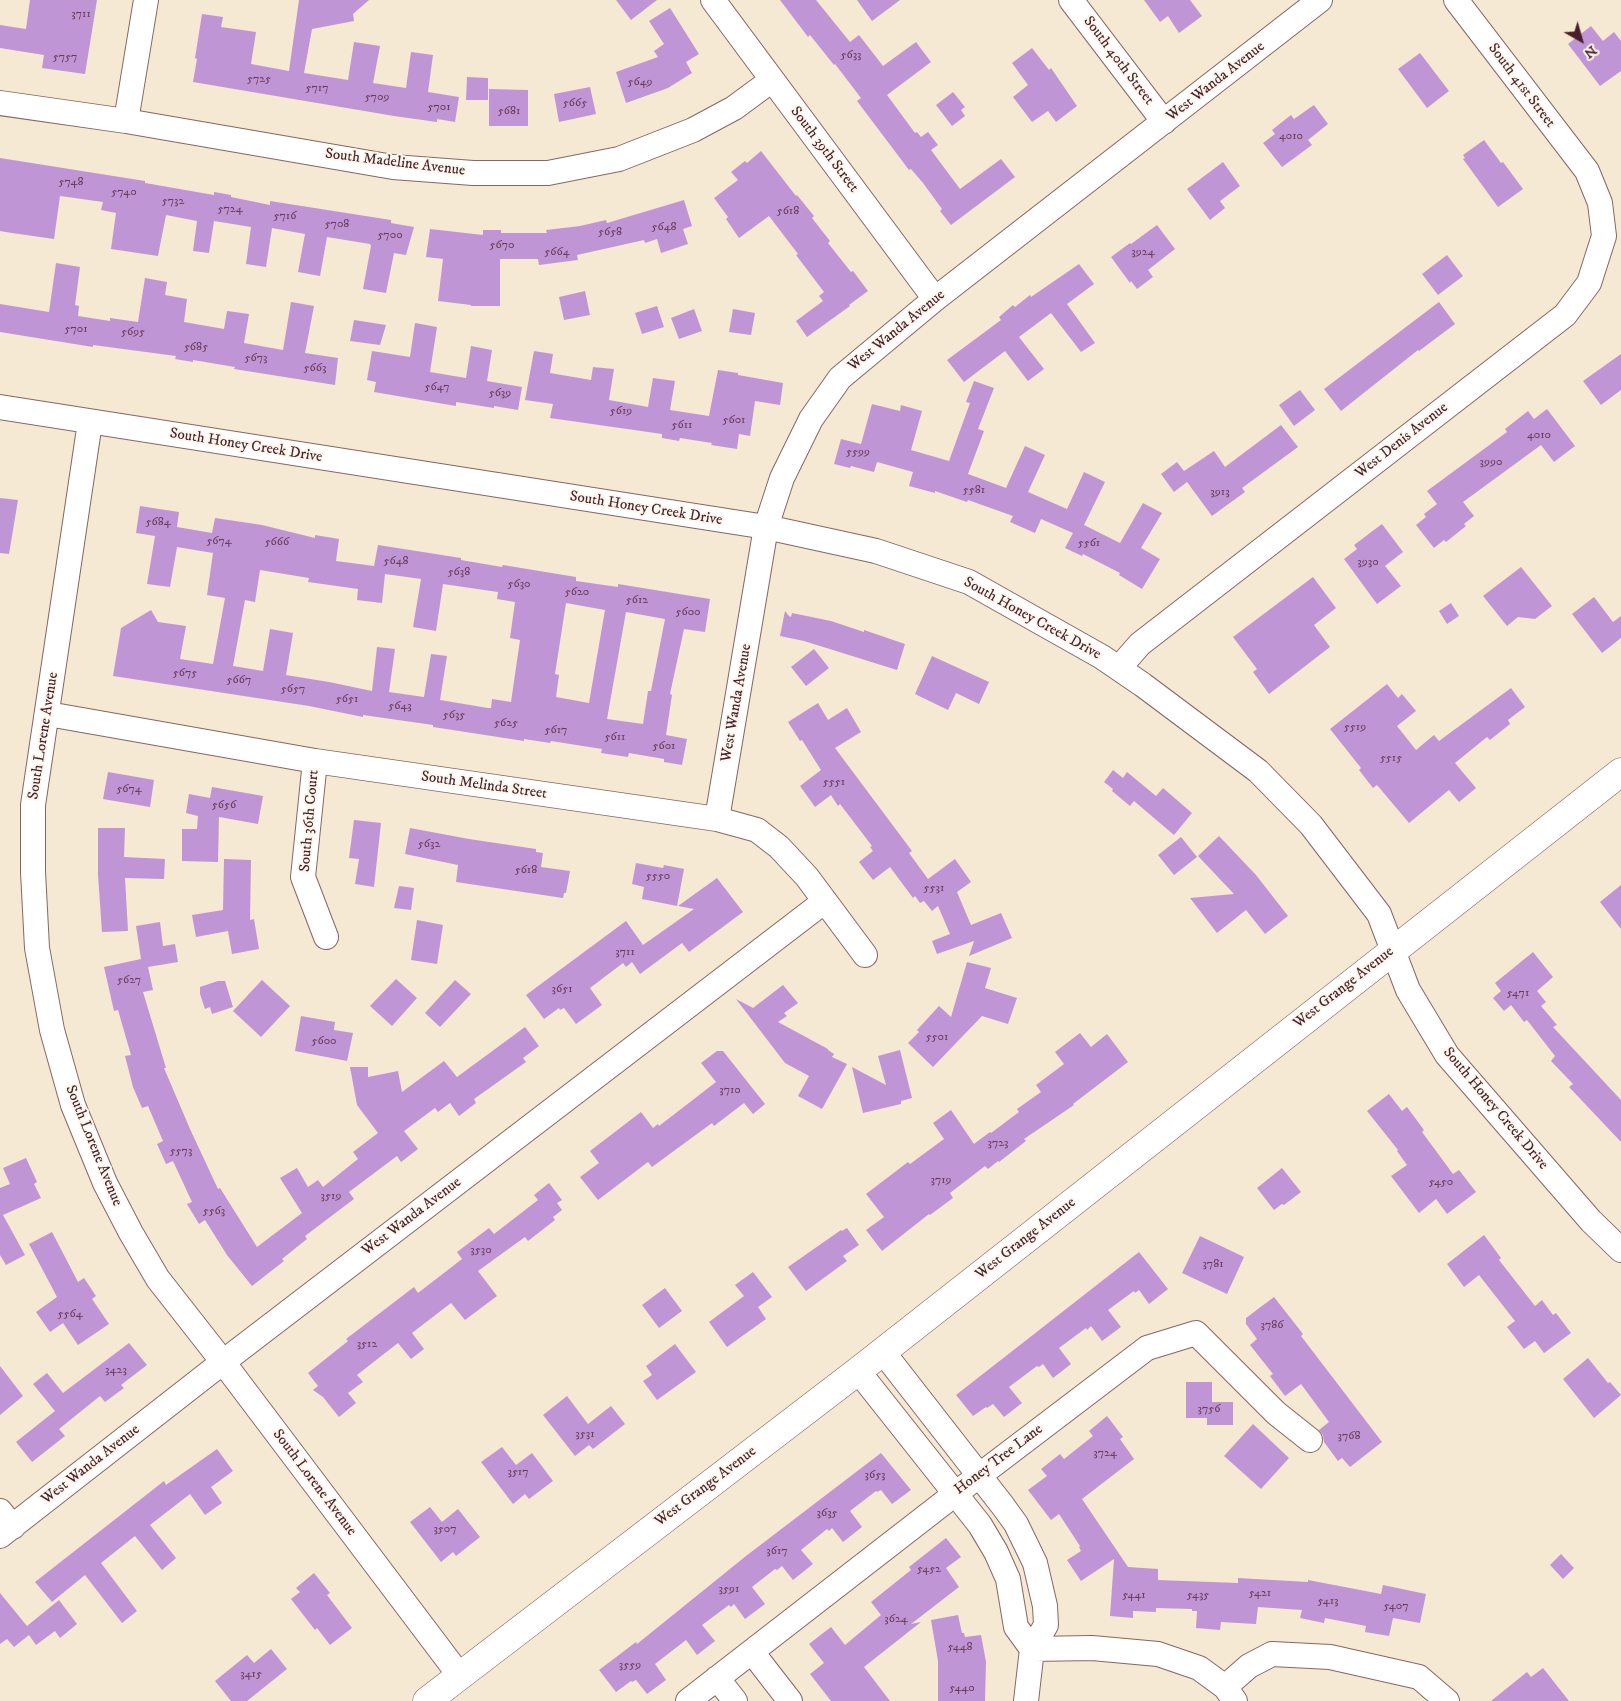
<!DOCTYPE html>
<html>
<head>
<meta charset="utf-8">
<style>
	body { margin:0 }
	#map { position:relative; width:1621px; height:1701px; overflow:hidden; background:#f5e9d3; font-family:"IM FELL DW Pica",serif }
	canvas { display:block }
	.north { position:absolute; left:1556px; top:15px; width:50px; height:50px; -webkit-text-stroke:4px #fbf7ec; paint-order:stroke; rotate:142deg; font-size:14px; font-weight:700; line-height:20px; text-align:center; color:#4a1f2b }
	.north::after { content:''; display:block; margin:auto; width:18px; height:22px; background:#4a1f2b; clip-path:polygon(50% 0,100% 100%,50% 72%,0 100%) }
</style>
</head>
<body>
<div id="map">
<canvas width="1621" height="1701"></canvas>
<div class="north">N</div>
</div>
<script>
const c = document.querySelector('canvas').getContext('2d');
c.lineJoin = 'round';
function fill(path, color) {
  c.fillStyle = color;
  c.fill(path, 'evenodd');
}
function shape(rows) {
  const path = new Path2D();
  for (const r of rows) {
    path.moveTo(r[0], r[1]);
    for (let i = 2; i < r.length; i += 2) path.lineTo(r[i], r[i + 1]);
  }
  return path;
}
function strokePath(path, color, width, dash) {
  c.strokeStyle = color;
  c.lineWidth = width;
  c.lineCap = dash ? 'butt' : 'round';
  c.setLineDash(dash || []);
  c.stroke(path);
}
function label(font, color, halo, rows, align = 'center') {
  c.font = font + ' "IM FELL DW Pica",serif';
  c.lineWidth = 4;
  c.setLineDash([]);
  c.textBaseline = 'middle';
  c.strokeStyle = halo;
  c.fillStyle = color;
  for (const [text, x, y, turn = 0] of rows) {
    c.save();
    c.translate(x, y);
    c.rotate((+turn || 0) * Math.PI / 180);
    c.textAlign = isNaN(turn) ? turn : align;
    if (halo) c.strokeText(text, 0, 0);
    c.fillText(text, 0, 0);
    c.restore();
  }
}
fill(shape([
	[30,0,97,0,85,74,42,68,44,55,0,48,0,25,26,29],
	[299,0,369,0,353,14,354,21,312,29,304,73,348,80,354,42,380,46,373,83,406,88,411,52,433,55,428,92,459,97,455,122,437,119,437,122,394,116,193,82,197,59,195,58,202,14,223,17,221,27,256,32,251,64,289,71],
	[616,0,657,0,631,20],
	[780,0,816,0,850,42,859,35,883,66,916,42,931,62,887,95,915,133,917,132,921,137,928,132,938,145,931,150,960,189,1001,159,1015,177,951,225,940,211,942,209,923,183,911,169,909,170,857,101,861,98,835,64,834,65,810,35,808,37],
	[857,0,900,0,872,21],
	[1144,0,1190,0,1202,16,1179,33,1168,16,1160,22],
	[670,8,699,54,686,62,692,73,668,88,626,103,616,72,658,57,654,51,664,44,649,21],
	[1591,26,1603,41,1614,32,1621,41,1621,71,1600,86,1568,44],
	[1032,48,1049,70,1051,68,1077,106,1056,122,1048,111,1032,122,1013,97,1028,85,1012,63],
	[1420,53,1449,91,1427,108,1398,69],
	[467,77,488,78,488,100,466,100],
	[590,87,596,114,559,122,554,94],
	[489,89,528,90,528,126,489,126],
	[953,92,965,107,961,110,965,116,952,126,936,105],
	[1314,105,1328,124,1308,140,1312,145,1282,167,1263,143,1275,134,1272,130,1291,115,1294,119],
	[1484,140,1501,163,1503,162,1523,189,1498,207,1463,159,1465,158,1463,155],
	[761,151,796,196,797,195,814,216,812,218,830,241,828,243,851,272,853,271,868,291,849,305,850,306,807,337,796,321,823,301,819,296,824,292,796,255,798,254,769,216,739,238,726,219,728,217,714,198,738,180,731,172,745,161,747,163],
	[0,158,145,181,145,183,214,195,214,192,231,195,231,197,270,205,270,201,391,220,391,223,414,227,406,255,394,253,386,293,363,289,371,246,370,244,327,237,320,276,298,272,305,234,272,228,266,267,246,264,251,227,214,221,209,253,193,251,197,221,166,215,158,256,111,249,116,213,101,210,103,202,60,196,54,239,12,233,0,231],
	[1223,162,1240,186,1220,201,1225,208,1210,220,1187,189],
	[684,200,692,226,683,229,688,244,661,253,657,239,645,243,644,240,577,255,578,260,539,265,538,259,500,259,500,306,471,306,471,305,438,301,443,259,426,257,430,229,483,235,483,230,501,230,501,233,547,233,546,230,580,226,606,220,607,223],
	[1157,225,1175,249,1148,270,1153,277,1137,289,1131,281,1130,283,1111,257,1130,243,1131,244],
	[1447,255,1463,276,1438,295,1422,274],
	[56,263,80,267,75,305,79,306,78,316,110,321,110,318,138,322,145,278,167,282,165,295,187,299,184,322,224,329,227,311,249,314,244,343,283,350,291,302,314,306,305,353,338,358,335,385,234,369,235,367,193,360,193,362,175,359,176,356,93,345,93,347,0,332,0,304,49,312],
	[1079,264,1094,284,1067,304,1095,343,1081,352,1051,313,1019,337,1044,369,1028,381,1005,351,964,382,947,360,1001,320,999,317,1013,305,1015,307,1030,295,1031,297],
	[585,291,590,315,564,320,559,297],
	[1439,302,1455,324,1419,351,1418,350,1341,411,1324,389],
	[657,306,664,327,642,334,635,313],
	[694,309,702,331,679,339,671,318],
	[733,309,755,313,751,335,729,332],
	[354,320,386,325,380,345,350,341],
	[415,323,437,327,430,372,466,378,471,346,492,350,487,381,522,387,518,410,494,406,494,408,456,402,456,406,374,392,376,382,367,380,372,351,410,357],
	[534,351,553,354,550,373,591,380,593,367,614,369,609,400,648,407,653,378,675,381,670,410,709,416,718,370,738,373,738,375,783,383,780,405,755,401,750,436,739,434,737,449,711,445,712,443,680,438,679,441,662,438,662,434,550,418,553,404,525,400],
	[1621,354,1621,390,1601,405,1583,381],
	[974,381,994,388,978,429,984,431,968,474,1006,488,1025,446,1045,455,1028,492,1067,509,1084,472,1105,482,1084,525,1120,543,1143,503,1162,513,1141,548,1160,559,1142,589,1119,575,1120,573,1083,554,1082,556,1065,548,1073,533,1041,519,1035,533,1010,522,1013,516,968,500,967,502,935,491,935,493,909,486,913,472,877,462,874,472,851,466,850,468,834,464,841,439,861,444,872,404,900,411,901,405,922,411,911,450,949,461,970,403,966,402],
	[1300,390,1315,410,1294,426,1279,405],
	[1547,409,1575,446,1554,462,1541,445,1463,502,1474,516,1464,524,1466,526,1446,542,1444,540,1434,548,1416,525,1426,517,1424,514,1437,504,1427,491,1507,432,1505,429,1528,411,1534,419],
	[1281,425,1298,447,1242,488,1245,492,1212,516,1187,482,1174,492,1161,474,1177,462,1184,471,1214,451,1225,467],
	[0,498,18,500,9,554,0,553],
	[140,506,179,512,177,527,212,533,215,518,262,525,315,538,315,535,339,539,336,561,374,566,378,545,461,558,461,560,502,567,503,565,576,577,576,581,618,587,618,584,710,599,705,632,684,629,670,694,672,695,666,735,687,739,682,765,664,762,664,759,629,753,628,757,601,753,602,749,551,741,550,743,524,739,524,741,433,727,433,725,363,715,363,717,309,706,113,676,121,628,151,610,158,622,186,626,180,659,213,664,225,598,207,595,213,553,177,547,170,587,147,584,155,536,136,533],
	[260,570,309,578,308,582,358,589,357,600,382,603,385,574,421,579,413,627,436,631,443,584,498,592,497,599,515,602,510,638,520,640,511,702,492,699,491,708,488,708,440,700,447,656,431,654,424,697,389,692,395,649,377,647,372,691,329,682,286,675,293,633,270,629,263,671,233,666,245,600,255,602],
	[566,603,605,610,589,703,556,697,559,675,555,674],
	[626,612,665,619,651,691,648,691,643,724,607,719],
	[1382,524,1403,552,1385,566,1401,586,1377,604,1344,559,1357,549,1354,545],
	[1521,567,1552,606,1535,619,1518,617,1507,626,1483,596],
	[1313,577,1336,608,1314,625,1330,647,1269,694,1253,672,1257,669,1233,637],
	[1594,597,1613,622,1621,616,1621,638,1602,653,1572,614],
	[1451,603,1459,616,1447,624,1439,611],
	[785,611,789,616,791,617,792,613,831,621,864,632,864,630,905,644,897,670,804,641,780,636],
	[814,649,829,668,806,686,791,667],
	[932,656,989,682,979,704,956,693,948,710,915,694],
	[1387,684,1398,698,1402,694,1416,711,1397,726,1416,750,1434,735,1439,741,1511,688,1525,707,1508,720,1510,724,1490,740,1487,737,1455,763,1476,788,1459,802,1449,790,1409,823,1377,785,1373,788,1359,770,1361,768,1330,729],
	[818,703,828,720,847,708,861,732,835,748,912,851,909,853,928,879,955,859,971,882,957,892,971,925,1001,913,1012,938,969,956,974,941,937,954,932,941,950,934,938,906,932,911,924,901,920,903,915,896,913,898,890,867,873,880,859,862,873,851,870,847,872,846,840,804,838,806,831,795,815,807,800,786,821,770,802,740,800,741,788,722],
	[1113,770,1123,778,1127,772,1156,796,1163,788,1192,813,1174,835,1134,801,1130,806,1112,791,1113,789,1104,782],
	[108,772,154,780,150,807,103,799],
	[212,787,263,796,258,824,219,817,218,862,182,861,182,829,197,829,198,816,186,813,189,794,210,798],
	[354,820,381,823,374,887,355,884,359,859,349,858],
	[98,828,125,828,124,857,165,859,164,879,125,878,128,931,102,932,98,875],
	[410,828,469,839,536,849,536,852,543,853,541,867,570,871,566,893,564,893,563,898,456,882,458,865,405,854],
	[1219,836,1256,875,1288,916,1265,934,1246,910,1217,933,1190,898,1234,894,1198,856],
	[1181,837,1197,857,1174,875,1158,855],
	[224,859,251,860,250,920,254,919,259,949,232,954,228,931,196,937,192,915,223,910],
	[636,863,663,868,664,865,684,869,677,906,642,899,644,887,632,884],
	[717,878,743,912,689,952,682,943,640,974,632,962,626,967,623,963,590,988,602,1005,576,1024,564,1008,560,1010,559,1008,544,1019,526,995,626,921,643,945,694,909,678,906],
	[1621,885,1621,929,1600,902],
	[399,886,414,888,411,910,394,908],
	[417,920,443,925,437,964,411,960],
	[160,922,163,946,175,944,178,962,148,967,153,990,143,992,166,1068,164,1068,190,1129,218,1189,220,1188,257,1247,302,1213,280,1178,297,1168,308,1187,318,1180,323,1187,358,1159,353,1152,378,1133,357,1105,350,1067,368,1067,368,1077,398,1071,402,1092,444,1061,457,1077,525,1027,539,1046,523,1058,526,1062,474,1099,476,1103,459,1116,450,1103,438,1112,435,1108,404,1131,418,1149,401,1162,397,1156,349,1192,354,1199,305,1236,307,1239,282,1259,284,1261,252,1286,227,1255,205,1220,199,1224,187,1204,192,1202,173,1161,166,1164,157,1144,163,1141,148,1106,142,1108,133,1087,125,1056,131,1055,118,1010,114,1011,104,967,141,959,136,926],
	[1533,952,1553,977,1537,991,1546,1002,1541,1006,1557,1025,1553,1027,1621,1100,1621,1142,1569,1087,1573,1084,1551,1061,1555,1056,1527,1020,1524,1022,1511,1005,1504,1011,1493,998,1501,991,1495,983],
	[967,962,991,968,985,988,1017,998,1008,1024,982,1016,933,1067,908,1043,919,1032,917,1030,939,1006,951,1017],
	[396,979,417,998,392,1026,370,1006],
	[262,980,290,1006,261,1037,233,1011],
	[455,980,471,994,440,1027,425,1013],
	[218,981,225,981,233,1007,212,1014,210,1007,205,1009,200,994,200,987],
	[783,985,798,1003,784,1013,787,1016,778,1022,828,1049,828,1050,834,1054,832,1057,847,1064,822,1109,798,1096,809,1076,785,1063,736,999,753,1008],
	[301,1016,335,1022,334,1030,353,1033,347,1061,295,1051],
	[1080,1033,1091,1047,1107,1034,1128,1062,1073,1104,1074,1105,1024,1139,1026,1141,999,1162,998,1161,988,1169,985,1166,950,1193,953,1198,930,1215,929,1214,882,1251,866,1230,884,1217,866,1194,908,1162,910,1164,944,1139,933,1123,951,1110,974,1144,990,1132,991,1133,1019,1112,1017,1109,1041,1092,1036,1085,1064,1064,1055,1052],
	[900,1050,912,1098,901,1101,901,1104,863,1113,852,1067,886,1085,878,1056],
	[717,1051,723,1051,765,1104,753,1114,744,1103,714,1126,712,1123,652,1167,648,1162,598,1200,580,1177,599,1163,590,1151,641,1112,653,1128,658,1124,659,1126,716,1082,701,1063],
	[1389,1094,1402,1111,1407,1107,1424,1130,1422,1132,1453,1174,1459,1170,1476,1192,1447,1214,1436,1199,1419,1213,1391,1176,1407,1165,1397,1151,1398,1150,1367,1111],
	[26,1158,37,1182,34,1184,41,1198,3,1215,25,1255,6,1265,0,1255,0,1188,10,1184,3,1168],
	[1282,1168,1301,1192,1284,1205,1282,1204,1274,1210,1257,1188],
	[549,1183,562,1200,557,1203,562,1210,553,1217,555,1220,528,1241,525,1237,478,1271,497,1296,465,1320,451,1303,412,1333,424,1349,411,1359,398,1343,357,1375,363,1382,348,1393,356,1403,339,1417,323,1397,313,1390,318,1386,308,1373,348,1341,346,1339,414,1287,418,1293,462,1259,457,1252,489,1228,494,1234,538,1200,534,1195],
	[847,1228,859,1245,843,1256,847,1261,806,1291,788,1267,841,1230,842,1231],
	[52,1232,78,1282,84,1278,96,1296,92,1299,109,1324,78,1345,63,1323,50,1332,36,1312,57,1297,29,1244],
	[1484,1235,1501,1258,1499,1260,1535,1306,1542,1300,1553,1315,1556,1313,1571,1333,1544,1353,1535,1341,1524,1349,1507,1327,1515,1321,1479,1275,1464,1287,1447,1264],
	[1200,1236,1244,1257,1227,1294,1182,1273],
	[1139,1252,1168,1289,1149,1304,1139,1290,1135,1293,1134,1291,1108,1310,1121,1327,1102,1341,1091,1326,1087,1330,1086,1328,1059,1348,1071,1364,1053,1378,1043,1364,1039,1367,1037,1366,1009,1387,1022,1403,1004,1417,993,1404,987,1408,986,1407,973,1416,956,1395],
	[753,1272,772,1297,758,1307,766,1319,727,1347,709,1322,744,1296,735,1285],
	[665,1288,682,1311,659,1328,642,1305],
	[1274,1297,1303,1334,1301,1336,1382,1442,1350,1467,1342,1458,1338,1461,1324,1442,1323,1435,1319,1430,1329,1422,1301,1384,1285,1396,1270,1376,1273,1374,1250,1345,1257,1339,1246,1324,1246,1318],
	[129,1343,147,1365,121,1385,124,1388,105,1402,100,1396,59,1429,65,1436,32,1462,16,1442,55,1411,33,1384,47,1373,63,1393],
	[675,1344,696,1372,657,1400,643,1381,652,1375,646,1366],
	[1588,1358,1608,1383,1610,1382,1621,1395,1594,1418,1563,1379],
	[0,1366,23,1396,0,1415],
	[1186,1382,1212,1382,1212,1402,1233,1402,1233,1425,1207,1425,1207,1418,1186,1418],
	[567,1396,588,1424,611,1406,625,1424,593,1449,589,1445,575,1456,543,1415],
	[1107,1416,1123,1437,1120,1439,1134,1459,1082,1499,1128,1567,1158,1569,1158,1580,1238,1583,1238,1578,1308,1582,1308,1580,1381,1594,1383,1585,1426,1594,1420,1623,1393,1618,1389,1636,1365,1632,1366,1626,1325,1618,1324,1623,1300,1618,1302,1610,1258,1607,1256,1624,1221,1622,1220,1630,1196,1628,1197,1611,1192,1611,1192,1609,1156,1608,1156,1612,1133,1611,1133,1618,1110,1616,1114,1559,1081,1581,1067,1560,1081,1551,1079,1547,1080,1546,1059,1514,1051,1520,1028,1490,1047,1476,1041,1469,1060,1454,1064,1459,1093,1436,1089,1431],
	[1253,1424,1289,1458,1261,1489,1224,1456],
	[502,1447,516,1465,532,1453,553,1481,529,1499,525,1494,513,1504,481,1462],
	[217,1449,233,1471,211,1487,222,1503,205,1515,190,1494,150,1525,176,1558,162,1570,135,1536,101,1563,137,1611,122,1623,85,1575,52,1602,35,1582,164,1481,166,1485],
	[881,1453,911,1490,892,1504,881,1490,877,1492,876,1491,850,1511,862,1527,843,1542,832,1528,829,1531,827,1529,801,1550,813,1564,793,1580,782,1566,777,1570,775,1569,752,1587,765,1604,745,1619,734,1604,731,1607,729,1605,702,1625,715,1641,697,1655,686,1640,655,1664,666,1680,647,1694,636,1680,632,1682,631,1681,616,1692,599,1670,636,1642,637,1644,746,1556],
	[430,1507,442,1522,458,1509,480,1537,456,1556,453,1552,441,1562,410,1522],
	[946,1538,961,1557,946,1568,959,1587,911,1624,921,1622,864,1667,890,1701,831,1701,810,1674,824,1663,809,1644,831,1627,845,1645,881,1615,871,1602,911,1570,909,1567],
	[1561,1554,1574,1568,1563,1579,1550,1565],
	[314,1573,330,1593,327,1595,352,1628,330,1645,317,1628,315,1630,291,1599,300,1592,296,1588],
	[0,1593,27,1626,59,1600,77,1624,60,1638,55,1631,36,1645,29,1635,14,1647,7,1639,0,1644],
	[958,1615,962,1633,964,1633,965,1637,981,1635,986,1662,985,1701,938,1701,938,1661,931,1620],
	[271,1649,287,1669,247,1701,231,1701,215,1681,247,1655,254,1663],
	[1543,1668,1569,1701,1491,1701,1527,1672,1531,1677]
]), '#c095d5');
const minor = shape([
	[713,0,935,299],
	[1071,0,1164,122],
	[0,103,126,121,393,167,473,173,548,173,619,159,693,130,734,108,772,80],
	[126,121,146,0],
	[0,407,766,527,876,551,969,582,1102,657,1143,685,1258,771,1311,825,1379,914,1408,990,1447,1055,1591,1221,1621,1250],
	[90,422,33,805,33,872,37,948,52,1030,73,1105,105,1183,131,1233,158,1279,223,1362,460,1676],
	[1119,668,1140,644,1565,315,1589,283,1604,236,1600,203,1587,171,1456,0],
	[48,714,315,761,717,819,757,830,779,847,807,877,865,955],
	[315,761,303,877,326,937],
	[717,819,766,527,782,478,811,419,840,378,935,299,1320,0],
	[883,1352,1003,1506,1016,1524,1035,1563,1045,1606,1046,1625,1032,1649,1026,1701],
	[858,1371,980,1525,996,1552,1008,1579,1016,1627,1032,1649],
	[0,1511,13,1527],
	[0,1536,223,1362,825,901],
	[1032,1649,1092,1648,1158,1654,1199,1668,1225,1687,1235,1701],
	[752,1652,790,1701],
	[717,1678,735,1701],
	[1225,1687,1249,1666,1272,1654,1330,1657,1419,1677,1447,1701],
	[688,1701,955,1494,1147,1348,1196,1333,1276,1413,1310,1440]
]);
const tertiary = shape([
	[427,1701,858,1371,1621,772]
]);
strokePath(minor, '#866666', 26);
strokePath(tertiary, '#866666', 29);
strokePath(minor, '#fff', 24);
strokePath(tertiary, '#fff', 28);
label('12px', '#683c56', null, [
	["3711",81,15],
	["5633",851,56],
	["5757",65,58],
	["5725",259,80],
	["5649",640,83],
	["5717",317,89],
	["5709",377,98],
	["5665",575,104],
	["5701",439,108],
	["5681",509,112],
	["4010",1291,137],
	["5748",71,183],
	["5740",124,193],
	["5732",173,202],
	["5724",230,210],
	["5618",788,212],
	["5716",285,217],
	["5708",337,225],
	["5648",664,228],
	["5658",610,233],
	["5700",390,236],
	["5670",502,246],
	["5664",557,253],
	["3924",1143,253],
	["5701",76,330],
	["5695",133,333],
	["5685",196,348],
	["5673",256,359],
	["5663",315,369],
	["5647",437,388],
	["5639",500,394],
	["5619",621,412],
	["5601",734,421],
	["5611",682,426],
	["4010",1539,436],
	["5599",858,453],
	["3990",1491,463],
	["5581",974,491],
	["3913",1220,493],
	["5684",158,523],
	["5674",219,542],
	["5666",277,543],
	["5561",1089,544],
	["5648",396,562],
	["3930",1368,563],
	["5638",459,573],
	["5630",519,585],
	["5620",577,593],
	["5612",637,601],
	["5600",688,613],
	["5675",185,674],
	["5667",239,681],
	["5657",293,690],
	["5651",347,700],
	["5643",400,707],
	["5635",454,716],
	["5625",506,724],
	["5519",1355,728],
	["5617",556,731],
	["5611",615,738],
	["5601",664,747],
	["5515",1391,759],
	["5551",834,783],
	["5674",129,790],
	["5656",224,806],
	["5632",429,845],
	["5618",526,871],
	["5550",658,877],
	["5531",934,889],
	["3711",625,953],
	["5627",129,981],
	["3651",562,990],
	["5471",1518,994],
	["5501",937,1038],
	["5600",324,1042],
	["3710",730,1091],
	["3723",998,1144],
	["5573",181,1152],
	["3719",941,1181],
	["5450",1441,1183],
	["3519",331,1197],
	["5563",214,1212],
	["3530",481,1251],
	["3781",1213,1265],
	["5564",70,1315],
	["3786",1272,1326],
	["3512",367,1345],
	["3423",116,1371],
	["3756",1209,1410],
	["3531",585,1435],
	["3768",1349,1437],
	["3724",1105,1454],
	["3517",518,1473],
	["3653",875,1476],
	["3635",827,1514],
	["3507",445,1530],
	["3617",777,1552],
	["5452",929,1570],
	["3591",729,1590],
	["5421",1260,1594],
	["5441",1134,1596],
	["5435",1198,1596],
	["5413",1328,1602],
	["5407",1396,1607],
	["3624",896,1620],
	["5448",960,1648],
	["3559",630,1666],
	["3415",251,1675],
	["5440",962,1689]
]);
label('15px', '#4a1f2b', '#fbf7ec', [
	["South 40th Street",1118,61,53],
	["West Wanda Avenue",1216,82,-38],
	["South 41st Street",1521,86,53],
	["South 39th Street",824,150,53],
	["South Madeline Avenue",395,163,7],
	["West Wanda Avenue",897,331,-39],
	["West Denis Avenue",1402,441,-38],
	["South Honey Creek Drive",246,446,9],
	["South Honey Creek Drive",646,509,9],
	["South Honey Creek Drive",1032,619,29],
	["West Wanda Avenue",737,703,-80],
	["South Lorene Avenue",44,736,-81],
	["South Melinda Street",484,786,8],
	["South 36th Court",310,821,-85],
	["West Grange Avenue",1344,988,-38],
	["South Honey Creek Drive",1495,1109,50],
	["South Lorene Avenue",93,1146,68],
	["West Wanda Avenue",412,1217,-37],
	["West Grange Avenue",1026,1239,-38],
	["Honey Tree Lane",999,1460,-37],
	["West Wanda Avenue",91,1465,-38],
	["South Lorene Avenue",314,1483,53],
	["West Grange Avenue",706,1487,-37]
]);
</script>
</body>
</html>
